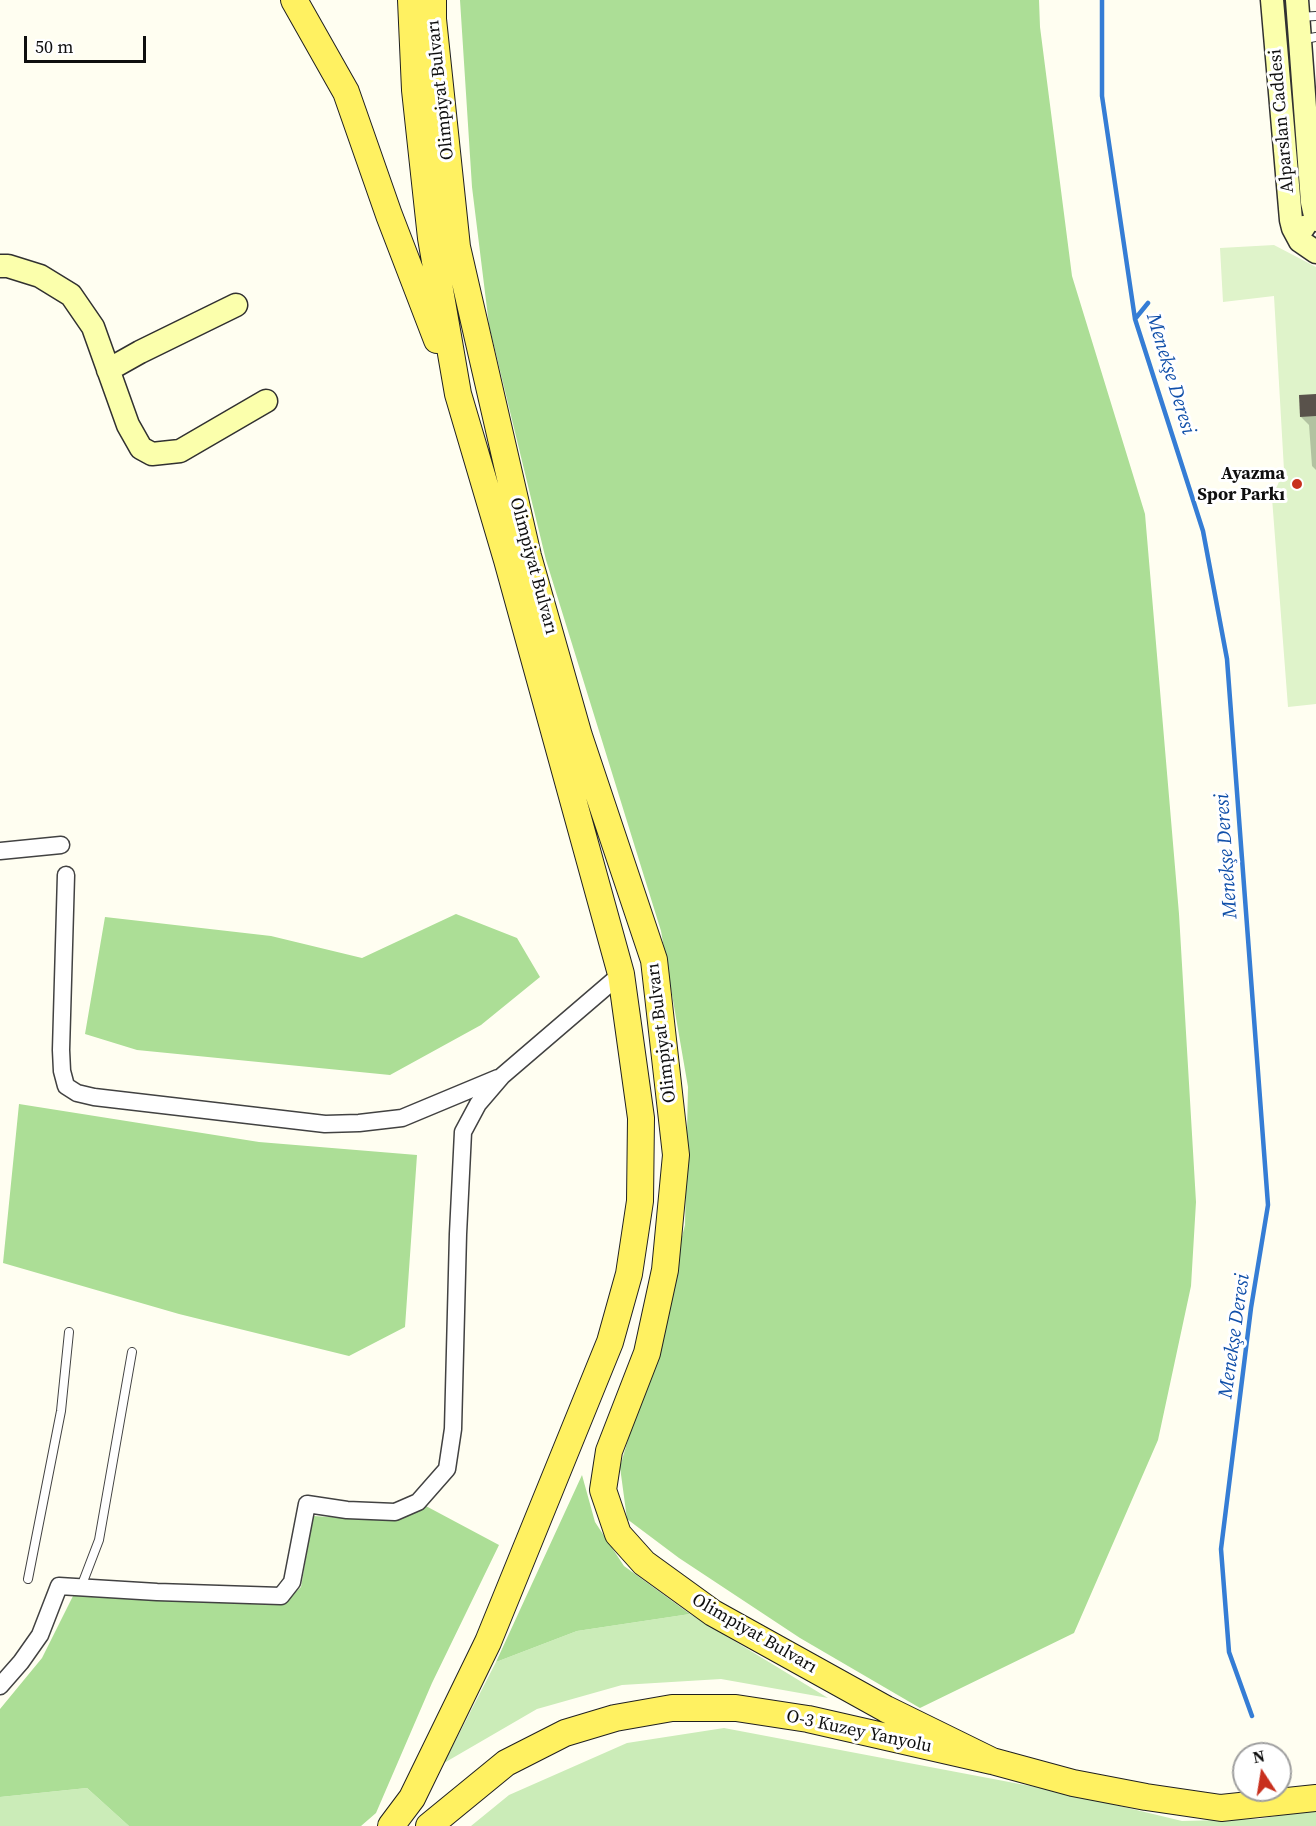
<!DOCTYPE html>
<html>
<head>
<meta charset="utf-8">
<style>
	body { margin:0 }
	#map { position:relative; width:1316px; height:1826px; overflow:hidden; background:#fffef1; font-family:"Source Serif 4",serif }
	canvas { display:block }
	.north { position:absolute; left:1232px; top:1742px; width:60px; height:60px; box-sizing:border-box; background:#fff; border:2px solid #9f9f9f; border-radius:50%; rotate:348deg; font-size:16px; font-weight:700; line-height:24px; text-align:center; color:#0f0f0f }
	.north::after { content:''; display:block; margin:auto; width:21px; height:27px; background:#c8301e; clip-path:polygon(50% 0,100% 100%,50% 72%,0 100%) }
	.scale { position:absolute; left:24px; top:36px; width:122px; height:27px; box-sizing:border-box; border:3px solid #0f0f0f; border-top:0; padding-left:8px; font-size:18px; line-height:21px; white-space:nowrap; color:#0f0f0f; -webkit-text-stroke:4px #fff; paint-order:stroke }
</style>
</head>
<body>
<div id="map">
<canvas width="1316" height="1826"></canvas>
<div class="north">N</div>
<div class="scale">50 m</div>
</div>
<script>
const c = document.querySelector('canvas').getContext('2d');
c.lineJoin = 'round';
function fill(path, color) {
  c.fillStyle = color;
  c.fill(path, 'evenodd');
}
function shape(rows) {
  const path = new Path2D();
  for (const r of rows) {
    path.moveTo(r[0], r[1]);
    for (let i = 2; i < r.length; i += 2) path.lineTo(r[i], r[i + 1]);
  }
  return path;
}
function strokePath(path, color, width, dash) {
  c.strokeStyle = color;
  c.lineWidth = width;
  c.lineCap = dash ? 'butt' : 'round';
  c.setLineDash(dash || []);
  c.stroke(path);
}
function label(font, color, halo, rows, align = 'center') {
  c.font = font + ' "Source Serif 4",serif';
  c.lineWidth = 6;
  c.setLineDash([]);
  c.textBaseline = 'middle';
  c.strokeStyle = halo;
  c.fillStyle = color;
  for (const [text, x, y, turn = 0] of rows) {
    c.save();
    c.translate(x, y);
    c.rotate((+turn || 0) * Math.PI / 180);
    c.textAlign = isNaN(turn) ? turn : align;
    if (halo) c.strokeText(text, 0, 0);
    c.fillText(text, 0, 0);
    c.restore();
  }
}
fill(shape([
	[690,1614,828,1698,721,1679,622,1685,537,1709,444,1763,496,1662,577,1631],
	[724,1728,1062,1792,1182,1821,1259,1819,1316,1809,1316,1826,471,1826,509,1795,627,1743],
	[87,1788,129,1826,0,1826,0,1797]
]), '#cbecb8');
fill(shape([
	[460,0,1039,0,1040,27,1072,276,1145,514,1179,914,1196,1202,1191,1286,1158,1440,1074,1633,920,1708,800,1638,679,1558,627,1519,620,1467,641,1395,685,1225,688,1087,661,931,546,560,489,325,472,187],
	[456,914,517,938,540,977,481,1025,390,1075,137,1050,85,1034,105,917,271,936,362,958],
	[19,1104,259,1142,417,1155,405,1327,349,1356,179,1314,3,1263],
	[582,1475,595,1522,624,1566,690,1614,577,1631,496,1662],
	[424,1505,499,1545,432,1683,376,1813,361,1826,129,1826,87,1788,0,1797,0,1709,42,1658,74,1594,283,1604,301,1587,313,1516,396,1521]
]), '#acde96');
fill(shape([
	[1274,245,1316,267,1316,704,1288,707,1272,498,1284,470,1274,296,1223,302,1220,248]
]), '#dff3ca');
fill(shape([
	[1316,395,1316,470,1312,466,1309,425,1301,417]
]), '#0003');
strokePath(shape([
	[1102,0,1102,96,1135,319,1203,531,1227,659,1268,1205,1251,1308,1221,1549,1229,1652,1252,1716],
	[1135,319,1148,303]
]), '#357dd5', 4.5);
fill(shape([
	[1316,394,1316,416,1300,417,1299,395]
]), '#59524b');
const lane = shape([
	[1298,17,1316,16],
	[1300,40,1316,37],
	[28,1579,61,1411,69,1332],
	[81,1587,99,1540,132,1352]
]);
const street = shape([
	[0,851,61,845],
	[66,875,61,1050,62,1071,66,1086,77,1093,94,1097,325,1124,359,1123,402,1118,498,1078],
	[0,1686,21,1662,40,1635,59,1586,157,1592,281,1596,292,1582,307,1504,347,1510,395,1512,418,1502,447,1469,453,1429,458,1234,463,1132,478,1104,502,1076,621,974]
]);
const secondary = shape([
	[1272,0,1291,220,1293,228,1300,241],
	[1297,0,1312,202,1316,220],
	[1304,227,1300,232,1300,241,1316,252],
	[0,266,8,266,40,276,71,295,93,327,128,425,141,448,152,454,180,451,266,401],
	[108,370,140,352,236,305]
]);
const primary = shape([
	[294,0,346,92,389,215,437,340],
	[433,0,433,19,457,247,528,556,579,736,654,960,676,1155,665,1270,647,1353,609,1451,603,1490,618,1534,644,1563,713,1613,886,1709,992,1761],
	[391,1826,412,1798,488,1642,610,1342,629,1274,640,1201,641,1118,621,974,507,560,458,394,431,238,415,90,411,0],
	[429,1826,506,1763,565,1733,615,1718,672,1708,736,1708,808,1719,992,1761,1073,1783,1146,1797,1221,1808,1316,1798]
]);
strokePath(lane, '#424242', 10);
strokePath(street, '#424242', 19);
strokePath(secondary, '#313131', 25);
strokePath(primary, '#202020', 28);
strokePath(lane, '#fff', 8);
strokePath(street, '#fff', 16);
strokePath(secondary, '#fbffac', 22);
strokePath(primary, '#fff161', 26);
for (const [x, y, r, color] of [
	[1297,484,6,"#c8301e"]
]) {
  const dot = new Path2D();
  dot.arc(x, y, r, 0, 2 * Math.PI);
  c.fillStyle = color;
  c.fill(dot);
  strokePath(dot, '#fff', 2);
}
label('18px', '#0f0f0f', '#fff', [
	["Olimpiyat Bulvarı",441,90,-96],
	["Alparslan Caddesi",1282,121,-95],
	["Olimpiyat Bulvarı",533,566,75],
	["Olimpiyat Bulvarı",662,1033,-97],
	["Olimpiyat Bulvarı",754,1634,30],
	["O-3 Kuzey Yanyolu",859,1732,12]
]);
label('bold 18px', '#0f0f0f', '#fff', [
	["Ayazma",1285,474],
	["Spor Parkı",1285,495]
], 'right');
label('italic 20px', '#104fa9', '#fff', [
	["Menekşe Deresi",1170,374,73],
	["Menekşe Deresi",1227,856,-94],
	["Menekşe Deresi",1235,1336,-82]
]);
</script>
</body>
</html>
